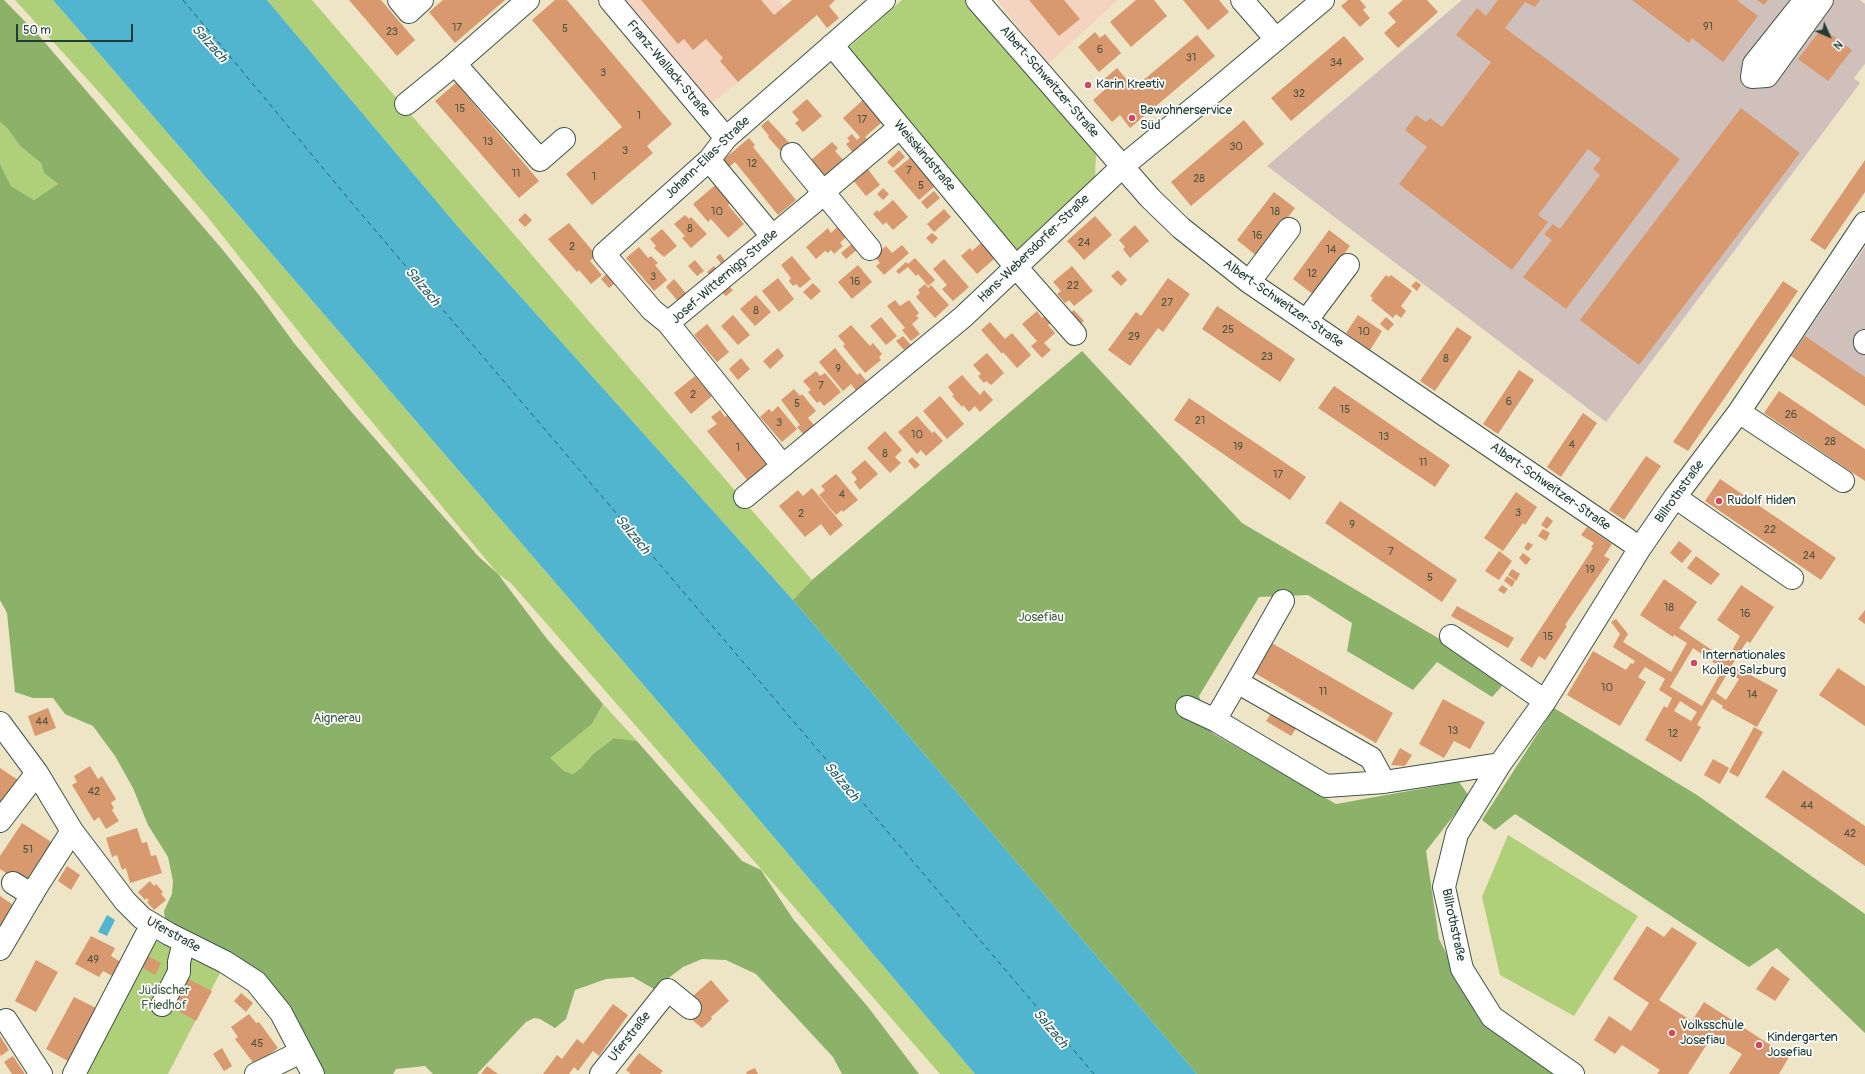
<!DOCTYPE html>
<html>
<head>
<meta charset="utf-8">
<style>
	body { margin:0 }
	#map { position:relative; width:1865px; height:1074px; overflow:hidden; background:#eee4c6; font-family:Pangolin,sans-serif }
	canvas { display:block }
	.north { position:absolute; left:1809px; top:16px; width:40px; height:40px; -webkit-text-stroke:3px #fff; paint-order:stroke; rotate:135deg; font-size:11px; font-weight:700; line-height:16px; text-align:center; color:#1f3d34 }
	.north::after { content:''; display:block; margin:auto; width:14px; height:18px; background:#1f3d34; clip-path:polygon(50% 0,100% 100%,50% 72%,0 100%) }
	.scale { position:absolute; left:16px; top:24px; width:117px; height:18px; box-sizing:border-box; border:2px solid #1f3d34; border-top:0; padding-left:5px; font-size:12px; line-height:14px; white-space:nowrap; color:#1f3d34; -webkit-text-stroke:3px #fff; paint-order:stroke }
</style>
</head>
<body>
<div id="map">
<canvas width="1865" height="1074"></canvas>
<div class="north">N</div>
<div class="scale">50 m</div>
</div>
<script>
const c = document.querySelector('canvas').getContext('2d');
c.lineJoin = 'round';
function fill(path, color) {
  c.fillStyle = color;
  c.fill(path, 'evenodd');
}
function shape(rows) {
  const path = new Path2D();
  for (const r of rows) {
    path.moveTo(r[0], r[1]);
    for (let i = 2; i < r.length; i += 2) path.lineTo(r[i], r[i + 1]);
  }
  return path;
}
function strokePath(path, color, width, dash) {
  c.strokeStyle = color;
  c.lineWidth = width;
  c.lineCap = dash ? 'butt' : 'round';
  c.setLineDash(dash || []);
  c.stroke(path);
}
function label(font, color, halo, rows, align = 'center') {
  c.font = font + ' Pangolin,sans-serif';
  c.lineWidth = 3.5;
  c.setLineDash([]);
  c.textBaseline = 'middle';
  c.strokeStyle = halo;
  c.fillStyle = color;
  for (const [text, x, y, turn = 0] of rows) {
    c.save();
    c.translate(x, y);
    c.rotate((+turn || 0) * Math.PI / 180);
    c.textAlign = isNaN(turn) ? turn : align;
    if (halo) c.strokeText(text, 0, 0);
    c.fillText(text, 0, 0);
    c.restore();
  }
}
fill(shape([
	[617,0,779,0,803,28,706,108],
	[997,0,1118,0,1048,64]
]), '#f4d3c0');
fill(shape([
	[1462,0,1860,0,1865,4,1865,64,1854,78,1860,83,1606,422,1267,166],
	[1865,247,1865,406,1791,356]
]), '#d0c0bc');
fill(shape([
	[15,0,53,0,716,769,975,1074,940,1074,511,583,498,574,329,370,206,215,98,91],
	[267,0,312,0,812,580,793,600,459,228],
	[902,0,968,0,1096,150,1095,179,1021,249,1011,249,845,51],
	[0,122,7,128,20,146,41,163,44,173,58,184,34,200,11,186,0,164],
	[603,704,637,741,614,738,593,754,581,768,573,774,564,771,549,758,592,724],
	[1508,835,1638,916,1574,1016,1500,975,1482,897],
	[159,941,188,953,221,971,168,1074,84,1074,151,945]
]), '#afd078');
fill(shape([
	[0,0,4,0,41,38,222,249,259,295,294,343,348,408,478,556,498,574,547,639,603,704,592,724,550,758,564,771,573,774,581,768,593,754,614,738,637,741,742,861,761,870,793,919,868,1007,919,1074,842,1074,833,1057,756,974,726,960,702,959,683,967,654,989,633,977,606,979,575,990,566,1019,555,1028,540,1019,534,1018,526,1022,477,1074,433,1074,425,1066,396,1069,393,1074,319,1074,300,1032,165,919,164,911,172,894,173,881,168,857,148,825,133,788,115,756,93,726,65,714,53,698,33,698,15,692,7,613,0,600,0,164,11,186,34,200,58,184,44,173,41,163,20,146,7,128,0,122],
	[1082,351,1242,523,1501,675,1502,686,1492,697,1437,662,1413,690,1347,651,1352,623,1308,595,1259,597,1199,696,1212,733,1336,804,1459,782,1469,796,1426,851,1439,939,1478,1017,1556,1074,1197,1074,793,600,812,580],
	[1554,708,1697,795,1865,914,1865,1033,1777,948,1749,967,1515,814,1495,830,1482,820]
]), '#8bb268');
fill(shape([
	[53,0,267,0,459,228,793,600,1197,1074,975,1074,716,769],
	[107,915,115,920,107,936,98,932]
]), '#51b5d0');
strokePath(shape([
	[183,0,352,203,1094,1074]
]), '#2e6163', 1, [5, 4]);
fill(shape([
	[349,0,381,0,415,40,397,56],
	[443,0,505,0,455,43,429,12],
	[555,0,567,0,672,124,647,146,653,153,592,205,566,174,622,127,532,20],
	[641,0,761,0,774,15,792,0,835,0,829,6,839,18,827,28,817,15,738,82,720,61,723,58,706,39,693,50,684,39,678,44],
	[1029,0,1064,0,1080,19,1059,36],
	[1136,0,1154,0,1167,16,1131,47,1110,22],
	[1183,0,1219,0,1229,12,1208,30],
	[1348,0,1360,0,1366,7,1363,10,1370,18,1360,27,1341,6],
	[1403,0,1427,0,1438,12,1398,48,1384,33,1396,22,1388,13],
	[1498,0,1540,0,1535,7,1525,2,1505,28,1680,159,1566,309,1523,277,1552,240,1544,234,1553,224,1560,229,1600,175,1593,169,1601,159,1588,149,1538,215,1548,222,1512,270,1399,184,1427,147,1405,130,1416,115,1426,122,1430,118,1442,127,1491,62,1456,35,1477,8,1486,16],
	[1632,0,1739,0,1738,1,1758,16,1723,62,1692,38,1689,43],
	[1757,0,1768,0,1764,5],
	[1822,28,1852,50,1828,81,1798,59],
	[1095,32,1100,38,1105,34,1121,53,1099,72,1078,47],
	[1197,35,1215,56,1130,128,1120,115,1112,122,1093,100,1109,86,1103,80,1117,68,1134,88],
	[1344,36,1364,59,1291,121,1271,98],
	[456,83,539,181,519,198,435,101],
	[807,99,822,116,803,132,795,123,799,120,792,112],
	[863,100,882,122,865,137,870,142,854,154,846,144,850,141,847,138,852,134,857,140,860,137,843,118],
	[1741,108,1800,153,1639,365,1580,320],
	[768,120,793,147,784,155,768,137,769,136,761,126],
	[1244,120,1264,144,1191,206,1171,182],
	[749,138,755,145,753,147,796,200,778,215,735,162,729,167,723,160],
	[832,142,838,148,835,151,845,162,838,168,836,166,825,176,811,160],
	[899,150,905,157,893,168,887,162],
	[911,157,935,186,919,200,894,171],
	[1865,160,1865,192,1825,250,1810,240],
	[867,168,880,185,866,196,853,180],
	[720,181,735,199,728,205,744,224,728,238,711,219,708,222,693,204],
	[883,188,889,194,883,200,877,194],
	[934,191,940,198,927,209,921,202],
	[1274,192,1295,208,1258,257,1237,240],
	[893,200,908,217,893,230,886,222,883,225,873,214,877,210,879,212],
	[944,209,951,217,934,232,927,224],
	[525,213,532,220,525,227,518,220],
	[685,215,689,219,691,217,707,234,691,248,682,238,685,236,674,224],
	[1095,216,1112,235,1084,260,1067,241],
	[569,223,596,255,590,261,602,275,591,284,579,270,577,272,548,239],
	[1135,225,1149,241,1130,258,1123,249,1125,247,1119,240],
	[837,227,846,237,840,243,843,246,834,254,831,250,828,253,825,251,816,259,806,247,828,228,831,233],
	[662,229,677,246,664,257,654,248,656,246,650,239],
	[1329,230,1350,246,1314,295,1293,279],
	[932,233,938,238,932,244,926,238],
	[854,242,859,248,846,259,841,253],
	[982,242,994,259,977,274,961,256,970,248,972,251],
	[902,245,909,253,884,275,876,266,880,263,874,256,886,246,892,253],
	[639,247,648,258,651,256,658,263,655,265,667,280,654,291,626,258],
	[720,254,726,262,722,265,716,257],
	[792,256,811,279,800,288,796,284,793,286,789,281,791,278,781,265],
	[915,258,935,280,928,286,918,274,916,276,908,267,899,274,896,271,906,262,908,264],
	[944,259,969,287,953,301,942,289,947,285,933,269],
	[695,260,704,271,697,276,688,266],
	[858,265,872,282,852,299,838,282],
	[714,266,720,272,712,278,707,272],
	[1072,266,1093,291,1074,306,1069,300,1065,303,1057,294,1061,291,1053,282],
	[611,270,619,280,609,288,601,279],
	[1118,270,1127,280,1121,286,1111,276],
	[1386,275,1389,277,1391,275,1412,291,1401,306,1406,311,1401,318,1396,314,1393,318,1371,300,1373,298,1370,296],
	[778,278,794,299,779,312,762,291],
	[1168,278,1190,294,1163,332,1158,328,1130,366,1108,350,1136,312,1141,316],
	[674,279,690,298,681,305,666,287],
	[1416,281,1421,285,1417,291,1411,286],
	[1783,281,1798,291,1688,451,1673,442],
	[726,283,733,290,726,296,719,290],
	[813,283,821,291,811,300,803,292],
	[925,284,928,288,931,285,949,305,935,318,916,297,920,293,918,290],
	[756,295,771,312,755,326,740,309],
	[895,300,900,306,909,300,919,313,916,316,919,318,912,324,920,334,911,341,902,330,905,328,887,306],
	[1217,306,1295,359,1280,382,1202,329],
	[1074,310,1084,321,1076,328,1066,317],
	[1037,311,1042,318,1045,316,1051,323,1048,325,1055,333,1044,343,1051,350,1042,358,1031,346,1037,341,1022,324],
	[733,315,750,335,738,345,721,326],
	[1358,315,1382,331,1370,350,1346,333],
	[881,317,897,336,886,345,870,326],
	[1386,317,1394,324,1388,331,1380,324],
	[990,322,1005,339,1012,333,1031,355,1017,368,1003,352,1002,354,981,330],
	[707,324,729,352,717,362,694,335],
	[851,325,870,346,873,343,882,354,879,357,881,360,865,373,843,346,845,344,838,336],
	[1457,327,1472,337,1435,391,1420,381],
	[903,336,911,345,904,350,896,341],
	[1805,336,1865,377,1865,406,1791,356],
	[778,348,784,356,770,369,763,361],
	[835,348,857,375,860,373,868,383,857,392,851,384,843,391,819,362],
	[987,353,1004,373,991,385,986,381,984,383,978,376,981,374,973,365],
	[741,358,750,369,738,380,729,369],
	[1519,370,1534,380,1498,434,1483,424],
	[816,371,820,376,825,373,841,392,824,406,820,401,817,403,808,392,811,390,803,381],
	[962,375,980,395,984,390,993,400,980,412,975,406,969,412,963,405,962,407,952,396,954,395,948,387],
	[695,376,712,396,691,414,674,393],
	[1334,386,1450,465,1435,487,1318,408],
	[794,389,800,396,802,394,816,411,808,418,815,426,804,435,797,427,800,425,781,400],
	[1779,391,1865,449,1865,481,1764,413],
	[940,396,964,424,947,439,923,411],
	[1189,398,1306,477,1290,500,1174,420],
	[778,406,797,429,782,442,760,417,769,409,772,412],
	[720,410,725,417,729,414,769,464,748,481,707,431,717,424,711,417],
	[1583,413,1597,423,1561,477,1547,467],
	[917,416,932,433,934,431,943,441,926,456,921,450,917,454,898,432],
	[885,431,902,450,895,457,901,463,890,473,867,448],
	[1646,456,1661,466,1624,520,1609,510],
	[912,457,920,465,915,469,908,461],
	[865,460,878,474,860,490,854,482,857,479,851,472],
	[836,474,858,500,843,512,842,510,836,515,819,495,825,490,821,486],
	[1720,479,1836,558,1821,580,1705,501],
	[812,488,843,525,830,536,821,524,805,537,779,506,798,490,803,496],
	[1516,492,1537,507,1525,525,1523,523,1503,551,1484,538],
	[1340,501,1457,580,1442,602,1325,523],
	[1547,516,1553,521,1547,529,1541,525],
	[1587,527,1612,544,1604,556,1610,559,1565,625,1567,626,1545,660,1539,656,1532,668,1520,660,1593,548,1591,547,1594,543,1581,535],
	[1543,529,1550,533,1546,541,1538,536],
	[1679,541,1692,551,1682,563,1670,553],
	[1528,542,1533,545,1528,551,1524,548],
	[1499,551,1512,561,1499,580,1485,571],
	[1523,553,1531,559,1526,565,1519,558],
	[1696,556,1720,574,1711,585,1687,568],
	[1512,569,1520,574,1516,581,1508,575],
	[1507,576,1515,581,1512,587,1504,581],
	[1664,579,1697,602,1679,628,1727,660,1740,636,1717,620,1741,585,1774,607,1750,643,1747,641,1732,665,1778,690,1757,727,1722,708,1723,706,1712,699,1697,725,1701,727,1681,762,1645,740,1664,706,1667,708,1672,698,1659,690,1665,679,1645,667,1638,677,1646,682,1620,726,1567,695,1593,651,1626,670,1631,663,1633,664,1635,661,1613,647,1620,634,1611,622,1616,619,1628,634,1623,642,1671,672,1687,643,1674,635,1673,637,1640,615],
	[1693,648,1723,669,1702,706,1670,687],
	[1728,672,1739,679,1726,700,1716,693],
	[1680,701,1697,712,1691,721,1674,711],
	[1502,585,1508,589,1504,594,1498,590],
	[1457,606,1514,638,1508,648,1451,616],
	[1865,610,1865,624,1858,619],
	[1270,642,1393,713,1376,743,1253,672],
	[1838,668,1865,686,1865,726,1819,695],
	[1443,699,1485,722,1470,749,1454,741,1444,758,1419,744],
	[48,708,56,728,35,736,28,716],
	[1272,712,1297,727,1291,736,1266,721],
	[1754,727,1763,732,1738,777,1729,772],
	[1400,748,1412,755,1405,766,1391,765],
	[1713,759,1729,768,1720,784,1704,775],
	[90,766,98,779,102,776,116,799,111,803,114,808,112,810,119,821,106,829,99,817,94,821,72,785,77,782,74,776],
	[0,768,18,780,0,807],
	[1783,770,1865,826,1865,866,1765,797],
	[22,823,56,845,27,887,0,869,0,856],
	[137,828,142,843,147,842,151,856,156,855,162,873,130,883,126,868,122,870,117,855,112,857,106,838],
	[67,866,80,875,71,890,58,881],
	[150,881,154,886,156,884,163,892,161,894,166,900,154,910,147,902,149,901,147,898,145,900,138,892],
	[0,896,19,909,0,936],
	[1647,926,1664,937,1672,927,1697,943,1659,1000,1692,1021,1704,1002,1789,1057,1779,1074,1729,1074,1742,1054,1712,1036,1688,1074,1657,1074,1660,1070,1622,1045,1615,1054,1594,1040,1609,1016,1631,1031,1649,1003,1613,979],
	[91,936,115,948,111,956,124,964,116,978,103,971,99,977,75,964],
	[144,954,161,963,155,975,138,965],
	[36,960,58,972,36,1012,15,1001],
	[1772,966,1790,979,1775,1001,1756,989],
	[188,979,212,991,196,1021,173,1008],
	[711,980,729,1001,711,1017,712,1019,702,1028,689,1017,702,1007,693,996],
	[241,993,253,1003,246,1012,234,1001],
	[74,997,96,1008,68,1061,46,1049],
	[613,1004,628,1015,599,1056,593,1051,578,1071,574,1067,569,1074,543,1074,557,1055,562,1059,577,1039,583,1044],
	[249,1014,256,1023,259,1022,278,1048,255,1065,235,1039,238,1037,231,1027],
	[0,1036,9,1050,1,1056,0,1054],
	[222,1048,232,1066,224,1071,213,1054],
	[639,1053,663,1071,660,1074,631,1074,626,1070],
	[13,1056,25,1074,12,1074,4,1062],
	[487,1066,498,1074,481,1074],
	[755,1068,758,1074,747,1074,746,1072]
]), '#d8996f');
const minor = shape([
	[399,0,409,12,422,0],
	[610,0,726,138],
	[977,0,1150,198,1181,228,1249,282,1640,548],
	[1242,0,1276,39],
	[1805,0,1754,64,1752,77,1767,76,1822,0],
	[832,45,1016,267,1075,334],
	[455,64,540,160,564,139],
	[406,104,449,69,528,0],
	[792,154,870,249],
	[709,160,772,236],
	[1249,282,1289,229],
	[1306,321,1348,265],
	[668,323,814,202,823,192,900,127],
	[1865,341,1865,343],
	[1739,412,1843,481],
	[783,466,668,323,652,310,604,254,709,160,726,138,884,0],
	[745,497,963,317,1123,166,1217,89,1323,0],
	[1675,497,1792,578],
	[1451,636,1545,701],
	[1237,682,1283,601],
	[1187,707,1215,720,1326,786,1384,782,1500,764],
	[1215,720,1237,682,1371,758,1384,782],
	[0,723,37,773,72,831,125,901,142,918,169,934,225,962,256,982,281,1013,313,1074],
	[0,821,37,773],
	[13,883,32,895],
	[0,949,37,886,72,831],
	[162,1005,179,972,179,962,184,942],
	[6,1020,41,1074],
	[74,1074,152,924],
	[256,1074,301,1052],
	[601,1074,668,990,690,1008],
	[1573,1074,1492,1017,1462,969,1444,887,1457,834,1500,764,1545,701,1640,548,1675,497,1739,412,1865,223]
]);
strokePath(minor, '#3e564a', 24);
strokePath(minor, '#fff', 22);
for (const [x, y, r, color] of [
	[1088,85,4,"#d1495b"],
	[1132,118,4,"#d1495b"],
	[1719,501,4,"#d1495b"],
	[1694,663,4,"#d1495b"],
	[1672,1033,4,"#d1495b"],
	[1759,1045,4,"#d1495b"]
]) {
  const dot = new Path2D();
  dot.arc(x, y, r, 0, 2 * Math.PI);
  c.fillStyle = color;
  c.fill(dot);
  strokePath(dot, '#fff', 1.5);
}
label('11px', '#4d5443', null, [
	["91",1708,27],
	["17",457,28],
	["5",565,29],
	["23",392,32],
	["6",1100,50],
	["31",1191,58],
	["34",1336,63],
	["3",603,73],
	["32",1299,94],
	["15",460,109],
	["1",639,116],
	["17",862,120],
	["13",488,142],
	["30",1236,147],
	["3",625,151],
	["12",752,164],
	["7",909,171],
	["11",516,174],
	["1",594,177],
	["28",1199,179],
	["5",921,186],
	["10",717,212],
	["18",1275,212],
	["8",690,229],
	["16",1257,236],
	["24",1084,243],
	["2",572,247],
	["14",1331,250],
	["12",1312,274],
	["3",653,277],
	["16",855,282],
	["22",1073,286],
	["27",1167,303],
	["8",756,311],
	["25",1228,330],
	["10",1364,332],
	["29",1134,337],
	["23",1267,357],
	["8",1446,359],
	["9",838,369],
	["7",821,386],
	["2",693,395],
	["6",1509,402],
	["5",797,404],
	["15",1345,410],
	["26",1791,415],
	["21",1200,421],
	["3",779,423],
	["10",917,435],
	["13",1384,437],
	["28",1830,442],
	["4",1572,445],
	["19",1238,447],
	["1",738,448],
	["8",885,454],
	["11",1423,463],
	["17",1278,475],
	["4",842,495],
	["3",1518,513],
	["2",801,514],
	["9",1352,525],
	["22",1770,530],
	["7",1391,552],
	["24",1809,556],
	["19",1590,570],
	["5",1430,578],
	["18",1669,608],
	["16",1745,614],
	["15",1548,637],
	["10",1607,688],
	["11",1323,692],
	["14",1752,695],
	["44",42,722],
	["13",1453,731],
	["12",1673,734],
	["42",94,792],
	["44",1807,806],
	["42",1850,834],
	["51",28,850],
	["49",93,960],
	["45",257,1044]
]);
label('13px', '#1f3d34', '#fff', [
	["Franz-Wallack-Straße",668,69,50],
	["Albert-Schweitzer-Straße",1049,82,49],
	["Weisskindstraße",924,156,50],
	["Johann-Elias-Straße",708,158,-44],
	["Hans-Webersdorfer-Straße",1034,249,-44],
	["Josef-Witternigg-Straße",725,277,-41],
	["Albert-Schweitzer-Straße",1283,304,35],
	["Albert-Schweitzer-Straße",1550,487,35],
	["Billrothstraße",1680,492,-54],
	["Billrothstraße",1453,925,78],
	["Uferstraße",173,935,29],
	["Uferstraße",630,1037,-52]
]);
label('13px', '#1f3d34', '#fff', [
	["Karin Kreativ",1096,85],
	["Bewohnerservice",1140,111],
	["Süd",1140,126],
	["Rudolf Hiden",1727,501],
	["Internationales",1702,656],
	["Kolleg Salzburg",1702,671],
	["Volksschule",1680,1026],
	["Josefiau",1680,1041],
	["Kindergarten",1767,1038],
	["Josefiau",1767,1053]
], 'left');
label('13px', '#436245', '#fff', [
	["Josefiau",1041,618],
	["Aignerau",337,719],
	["Jüdischer",164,991],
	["Friedhof",164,1006]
]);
label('italic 14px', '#2e6163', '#fff', [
	["Salzach",209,44,48],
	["Salzach",422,287,50],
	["Salzach",632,535,50],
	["Salzach",841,782,50],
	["Salzach",1050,1029,50]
]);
</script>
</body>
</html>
